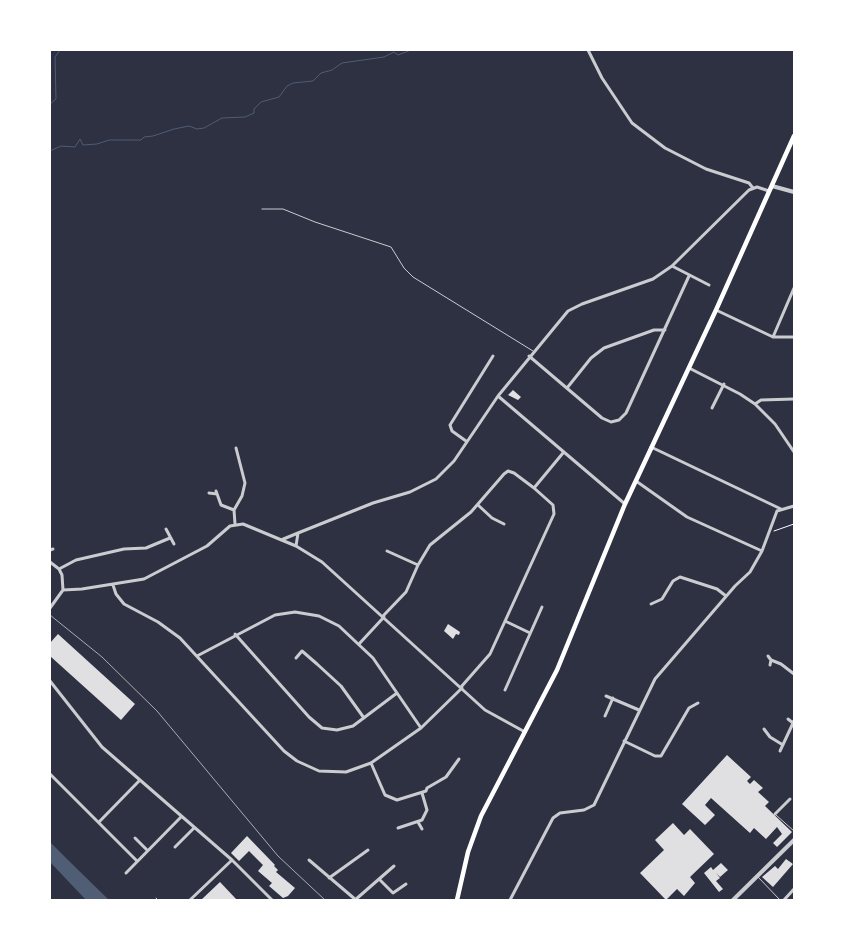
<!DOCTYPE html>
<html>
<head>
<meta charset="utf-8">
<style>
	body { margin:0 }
	#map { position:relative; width:844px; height:950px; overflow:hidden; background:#2d3142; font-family:"Fira Sans Condensed",sans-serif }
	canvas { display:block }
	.frame { position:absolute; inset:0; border:51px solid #fff; pointer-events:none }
</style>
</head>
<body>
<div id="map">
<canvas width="844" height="950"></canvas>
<div class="frame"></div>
</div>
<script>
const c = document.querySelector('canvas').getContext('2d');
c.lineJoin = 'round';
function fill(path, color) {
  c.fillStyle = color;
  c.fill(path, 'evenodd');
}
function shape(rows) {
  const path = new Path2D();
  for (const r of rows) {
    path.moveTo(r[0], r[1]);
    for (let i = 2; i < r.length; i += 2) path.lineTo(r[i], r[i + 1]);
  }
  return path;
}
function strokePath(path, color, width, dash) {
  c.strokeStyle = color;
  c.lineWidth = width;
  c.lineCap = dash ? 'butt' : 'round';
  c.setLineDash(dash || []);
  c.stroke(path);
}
fill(shape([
	[50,842,67,859,109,900,86,900,50,862]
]), '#4f5d75');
strokePath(shape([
	[50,104,56,99,55,57,60,50],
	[50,151,61,146,75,147,80,139,83,145,97,144,109,140,141,140,144,137,153,136,174,129,189,126,197,129,204,128,222,118,245,117,254,113,254,109,261,102,279,97,287,86,293,83,313,81,321,73,332,70,342,63,384,57,394,52,398,55,411,50]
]), '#4f5d75', 1);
fill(shape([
	[513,390,521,397,518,400,508,395],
	[448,624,460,632,459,635,456,634,453,639,444,631],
	[58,634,135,704,121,720,50,656,50,643],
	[727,755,751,777,747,781,750,784,754,780,763,788,758,792,769,802,765,806,792,832,777,847,773,843,782,834,777,827,766,839,754,828,750,833,711,798,705,805,715,815,705,825,682,804],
	[673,823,684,835,690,829,714,854,690,877,695,883,684,896,677,889,666,900,640,873,664,850,655,840],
	[247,836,275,865,274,866,278,870,276,872,295,888,288,896,283,898,269,886,272,883,258,871,263,865,249,851,239,861,231,853],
	[786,859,793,864,773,887,762,877,775,866,778,869],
	[721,863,728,870,720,877,716,873,720,878,716,881,723,889,719,892,704,873,711,867,713,870],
	[220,882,237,900,201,900]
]), '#e0e0e3');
strokePath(shape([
	[774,531,794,524]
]), '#fff', 1);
strokePath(shape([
	[262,209,283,209,315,222,391,247,404,268,413,277,533,351],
	[776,815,794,831],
	[758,877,780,900],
	[156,898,158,900]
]), '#caccd0', 1);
strokePath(shape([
	[588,50,602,78,632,123,665,148,706,169,749,183,753,188],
	[672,266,709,285],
	[716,310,773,337,794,337],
	[773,337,794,288],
	[529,356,602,418,611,422,619,420,626,413,689,276],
	[689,368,740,394,755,404,775,424,794,452],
	[567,388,591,358,604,348,654,330,665,330],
	[498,396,625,504],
	[755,404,761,400,794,399],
	[712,408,724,384],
	[466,441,452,431,450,425,493,356],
	[651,447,781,509],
	[636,481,687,517,762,551],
	[216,491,221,505,234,510],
	[209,493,217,494],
	[478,505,492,518,504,524],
	[235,524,234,510,242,496,245,483,236,448],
	[166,529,174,544],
	[281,540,298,533],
	[296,546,298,533,373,503,410,492,436,479,454,461,498,396,568,311,582,304,653,279,672,266,749,190,757,187,769,191],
	[50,550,53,549],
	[387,551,418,565],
	[50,562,59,569,76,560,124,549,146,548,170,538],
	[59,569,62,575,63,590],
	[113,585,116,594,124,604,158,622,180,638,284,751,297,761,319,771,346,772,371,763,421,728,462,688],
	[651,604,662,599,673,581,680,577,717,589,726,596],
	[50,608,63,590,82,589,144,579,207,546,230,526,243,524,296,546,322,562,485,710,525,732],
	[383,616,406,592,418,565,430,545,471,512,504,474,508,471,514,473,534,488,563,453],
	[505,621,530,633],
	[235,634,309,717,322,728,337,730,353,726,397,693],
	[359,644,384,617],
	[197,656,275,615,295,612,319,616,339,626,373,658,421,728],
	[768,656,771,660,770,665],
	[296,658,302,651,317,664,341,686,364,718],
	[771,660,781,664,794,674],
	[50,681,102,747,232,860,272,900],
	[461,687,490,654,554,514,553,505,534,488],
	[505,690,542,607],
	[606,696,639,710],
	[605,716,613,698],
	[788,719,793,723],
	[764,729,770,737,783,745],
	[624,741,655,756,661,756,689,708,698,703],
	[780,751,794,721],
	[371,763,385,795,397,800,426,791,427,788,446,777,459,759],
	[50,774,137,861],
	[775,814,790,799],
	[99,822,139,781],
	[418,822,422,829],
	[398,828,422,820,427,810,422,793],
	[135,838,147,850],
	[175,847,194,828],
	[309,860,356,900],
	[126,873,181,817],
	[329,878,368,850],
	[379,879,393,893,406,884],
	[190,900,232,860],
	[355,900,394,866],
	[510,900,553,818,560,813,584,810,594,805,655,679,735,586,750,572,762,551,777,511,794,506],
	[784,900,794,889]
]), '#caccd0', 3);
strokePath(shape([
	[772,186,794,192],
	[733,900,794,840]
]), '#caccd0', 4);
strokePath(shape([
	[457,900,468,852,481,816,557,670,625,504,716,310,794,136]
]), '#fff', 4.5);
strokePath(shape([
	[50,615,102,657,157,711,278,856,325,900]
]), '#abadb3', 1);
</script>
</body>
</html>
